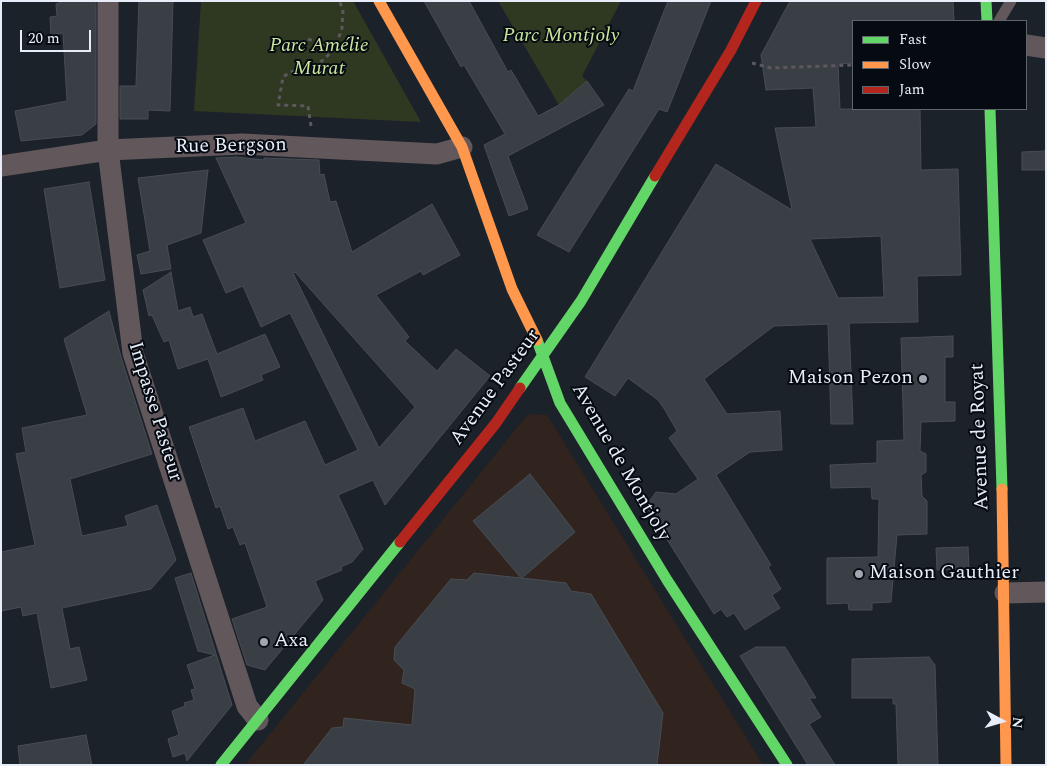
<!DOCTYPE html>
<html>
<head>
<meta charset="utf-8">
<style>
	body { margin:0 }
	#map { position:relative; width:1047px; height:766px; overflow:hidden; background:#1c222a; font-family:Spectral,serif }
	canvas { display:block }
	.frame { position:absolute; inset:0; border:2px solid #e7eef9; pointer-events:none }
	.legend { position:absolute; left:852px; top:20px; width:175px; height:90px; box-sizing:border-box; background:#060b11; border:1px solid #60666e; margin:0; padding:6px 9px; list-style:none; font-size:15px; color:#e7eef9 }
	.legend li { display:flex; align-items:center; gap:10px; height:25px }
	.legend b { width:25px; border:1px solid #60666e }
	.north { position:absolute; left:977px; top:696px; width:50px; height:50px; -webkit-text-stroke:4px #060b11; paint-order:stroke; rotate:96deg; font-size:14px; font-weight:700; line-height:20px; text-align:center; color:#e7eef9 }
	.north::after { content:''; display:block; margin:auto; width:18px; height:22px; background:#e7eef9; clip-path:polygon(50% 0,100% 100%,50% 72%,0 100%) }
	.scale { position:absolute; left:20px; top:30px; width:71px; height:22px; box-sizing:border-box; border:2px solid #e7eef9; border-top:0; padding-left:6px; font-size:15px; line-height:18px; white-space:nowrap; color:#e7eef9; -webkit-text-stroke:4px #060b11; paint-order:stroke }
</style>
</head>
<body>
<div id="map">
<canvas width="1047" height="766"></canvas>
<div class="frame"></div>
<ul class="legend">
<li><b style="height:6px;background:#63d668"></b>Fast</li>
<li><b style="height:6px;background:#ff974d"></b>Slow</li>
<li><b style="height:6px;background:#b3261e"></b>Jam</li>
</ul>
<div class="north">N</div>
<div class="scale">20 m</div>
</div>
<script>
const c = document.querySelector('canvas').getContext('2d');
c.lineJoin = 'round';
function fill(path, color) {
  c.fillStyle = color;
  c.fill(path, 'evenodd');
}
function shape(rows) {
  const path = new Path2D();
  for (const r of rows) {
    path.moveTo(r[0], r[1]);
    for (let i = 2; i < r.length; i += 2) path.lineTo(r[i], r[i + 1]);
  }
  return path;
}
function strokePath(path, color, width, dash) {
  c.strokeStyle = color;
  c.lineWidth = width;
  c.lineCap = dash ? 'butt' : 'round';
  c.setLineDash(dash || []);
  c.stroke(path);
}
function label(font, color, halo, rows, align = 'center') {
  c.font = font + ' Spectral,serif';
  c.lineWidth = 4;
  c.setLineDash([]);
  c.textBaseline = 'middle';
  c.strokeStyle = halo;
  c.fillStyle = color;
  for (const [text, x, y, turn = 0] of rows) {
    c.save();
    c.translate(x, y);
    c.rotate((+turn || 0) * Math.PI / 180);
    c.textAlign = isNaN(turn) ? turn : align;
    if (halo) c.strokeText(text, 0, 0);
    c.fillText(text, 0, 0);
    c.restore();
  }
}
fill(shape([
	[528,414,547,415,763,765,245,765]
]), '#31231d');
fill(shape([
	[201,1,353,1,421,122,194,111],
	[498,1,621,1,582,76,587,81,559,105]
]), '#2f3922');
const building = shape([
	[64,1,96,1,96,124,82,135,21,141,15,111,67,101,63,33,51,35,50,17,57,16,56,4,64,1],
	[139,1,173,1,170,111,148,110,148,119,120,119,120,86,136,86,139,1],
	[424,1,469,1,508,72,511,70,538,116,559,105,587,81,604,105,508,156,528,209,509,216,484,145,505,134,464,65,461,67,424,1],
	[668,1,711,1,667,112,659,109,569,252,537,235,629,89,633,91,668,1],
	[790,1,953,1,954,21,853,21,853,63,838,64,840,109,920,109,921,170,958,169,961,275,917,276,918,322,849,323,853,424,831,424,828,324,774,326,704,379,727,414,780,411,782,450,750,452,716,475,771,565,768,567,781,589,772,595,780,608,745,630,734,613,727,617,721,609,714,614,646,506,656,492,676,494,698,479,669,438,677,431,665,410,658,400,628,378,615,396,585,377,716,164,792,210,775,128,816,127,813,88,766,90,761,55,790,1],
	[881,236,884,297,838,298,810,239,881,236],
	[1046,151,1046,170,1022,170,1022,152,1046,151],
	[236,157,264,160,264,158,319,160,320,175,324,174,330,202,336,201,352,252,432,204,460,255,423,275,421,271,376,295,409,337,405,341,437,371,456,349,490,376,385,505,373,480,338,495,363,549,352,562,341,567,342,570,315,581,323,600,265,670,247,665,232,619,267,607,245,543,240,545,233,527,228,529,220,506,216,508,189,427,243,408,255,441,305,421,325,465,358,450,290,313,261,327,243,286,226,293,203,240,246,223,216,158,236,157],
	[295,272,415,407,379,448,293,273,295,272],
	[208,170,201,233,167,245,171,269,141,274,137,255,150,251,138,178,208,170],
	[89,182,105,280,60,288,44,189,89,182],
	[171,272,178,311,190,307,193,317,202,314,217,354,265,334,280,367,261,375,263,380,221,397,208,359,178,369,169,340,164,342,152,315,149,316,143,290,171,272],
	[109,311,121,357,152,454,70,479,82,536,128,526,125,516,157,505,176,560,151,589,62,608,70,649,79,647,87,680,51,688,37,613,23,616,21,607,1,611,1,552,35,545,16,454,26,452,22,428,87,415,64,339,109,311],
	[953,336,953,357,945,357,945,402,955,402,955,421,921,422,920,451,926,454,926,472,921,475,922,496,927,501,927,534,897,535,891,602,872,603,872,610,849,610,848,603,827,604,827,558,878,557,879,499,872,499,871,487,831,488,830,465,877,463,877,441,904,440,901,338,953,336],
	[530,474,575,532,522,578,566,583,571,591,591,594,663,713,657,765,303,765,332,728,343,727,344,718,412,725,415,689,402,683,404,670,394,660,395,647,451,579,467,580,474,573,521,578,473,521,530,474],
	[968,547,969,569,937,570,936,548,968,547],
	[191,573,232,705,187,761,185,753,173,757,168,739,179,735,172,711,185,706,184,703,194,700,191,690,195,689,187,665,215,655,198,651,175,578,191,573],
	[756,647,785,647,816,698,809,698,821,717,809,724,835,765,808,765,740,656,756,647],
	[929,657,935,665,938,765,898,765,896,704,893,704,893,698,852,698,852,659,929,657],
	[86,735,92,765,20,765,18,746,86,735]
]);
fill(building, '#3a3f46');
strokePath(building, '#484d54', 1);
strokePath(shape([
	[308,39,335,49],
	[752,63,771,68,853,65],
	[315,67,347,68],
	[311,126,308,106,278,105,283,77,290,72,315,67,335,49,342,28,343,9,339,1]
]), '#5d585d', 3, [4, 4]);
strokePath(shape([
	[999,21,1011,1]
]), '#62585c', 11);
strokePath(shape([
	[108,1,108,150,133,353,247,706,258,720],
	[1026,45,1046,48],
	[1,166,108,150,242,144,437,154,462,147],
	[1005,593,1046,592]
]), '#62585c', 21);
strokePath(shape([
	[986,1,987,21],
	[990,109,1002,489],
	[537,340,560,403,667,580,787,765],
	[520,388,581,301,655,176],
	[221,765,400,542]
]), '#63d668', 11);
strokePath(shape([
	[379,1,462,147,512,289,537,340],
	[1002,489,1006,765]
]), '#ff974d', 11);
strokePath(shape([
	[655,176,731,50,756,1],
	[400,542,496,423,520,388]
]), '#b3261e', 11);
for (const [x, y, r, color] of [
	[923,379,5,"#a0a7b1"],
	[859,574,5,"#a0a7b1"],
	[264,642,5,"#a0a7b1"]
]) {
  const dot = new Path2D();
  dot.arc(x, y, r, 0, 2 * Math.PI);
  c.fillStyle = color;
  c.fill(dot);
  strokePath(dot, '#060b11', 2);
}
label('italic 20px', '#cae79e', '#060b11', [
	["Parc Montjoly",561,37],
	["Parc Amélie",319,47],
	["Murat",319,70]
]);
label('20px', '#e7eef9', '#060b11', [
	["Rue Bergson",231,147,-1],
	["Avenue Pasteur",496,388,-54],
	["Impasse Pasteur",154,412,73],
	["Avenue de Royat",981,437,-92],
	["Avenue de Montjoly",620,463,60]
]);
label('20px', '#e7eef9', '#060b11', [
	["Maison Pezon",913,379,"right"],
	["Maison Gauthier",869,574],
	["Axa",274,642]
], 'left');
</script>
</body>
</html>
